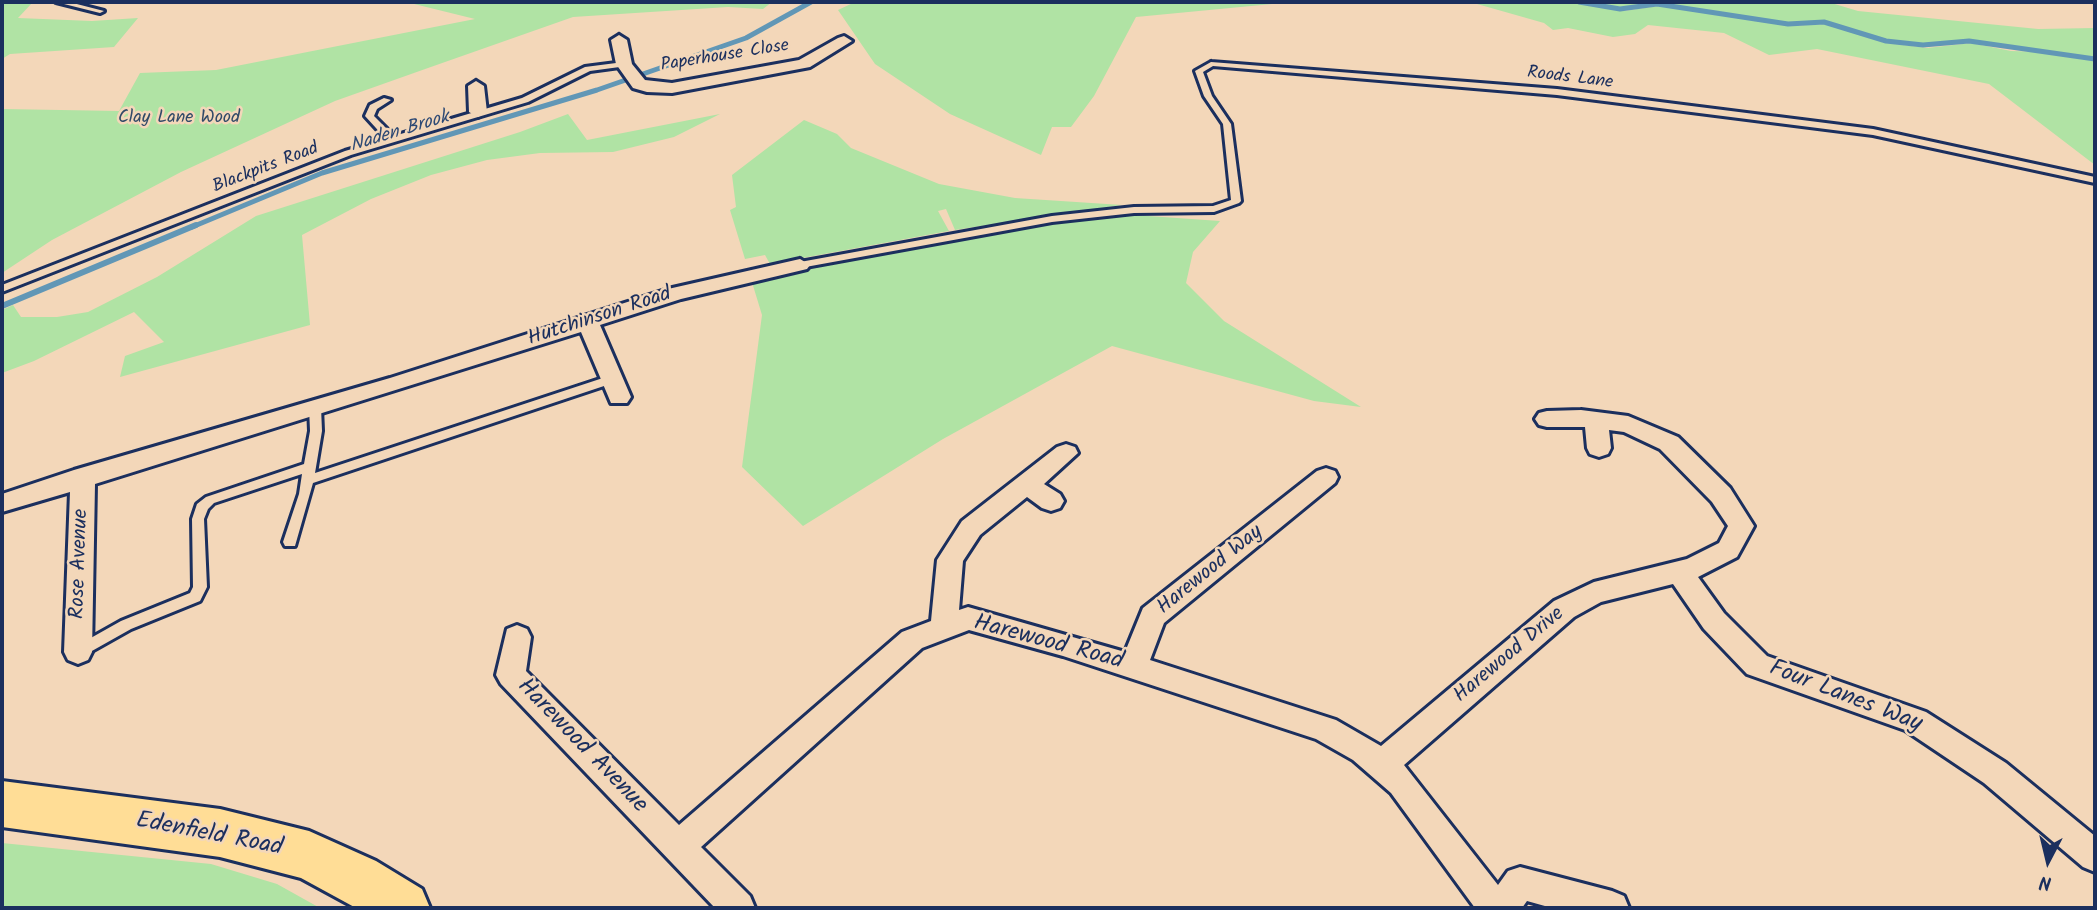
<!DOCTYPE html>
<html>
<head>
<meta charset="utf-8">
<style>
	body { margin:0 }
	#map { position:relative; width:2097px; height:910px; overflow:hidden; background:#f3d7b9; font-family:Kalam,sans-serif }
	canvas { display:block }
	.frame { position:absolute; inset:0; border:4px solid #1b2f5e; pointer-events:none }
	.north { position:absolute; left:2013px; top:826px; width:70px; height:70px; -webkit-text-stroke:5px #f3d7b9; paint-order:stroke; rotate:187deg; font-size:19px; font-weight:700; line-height:28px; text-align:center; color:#1b2f5e }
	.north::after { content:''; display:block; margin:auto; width:24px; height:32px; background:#1b2f5e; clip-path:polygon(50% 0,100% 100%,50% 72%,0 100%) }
</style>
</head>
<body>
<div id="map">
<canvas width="2097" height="910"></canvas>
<div class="frame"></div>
<div class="north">N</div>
</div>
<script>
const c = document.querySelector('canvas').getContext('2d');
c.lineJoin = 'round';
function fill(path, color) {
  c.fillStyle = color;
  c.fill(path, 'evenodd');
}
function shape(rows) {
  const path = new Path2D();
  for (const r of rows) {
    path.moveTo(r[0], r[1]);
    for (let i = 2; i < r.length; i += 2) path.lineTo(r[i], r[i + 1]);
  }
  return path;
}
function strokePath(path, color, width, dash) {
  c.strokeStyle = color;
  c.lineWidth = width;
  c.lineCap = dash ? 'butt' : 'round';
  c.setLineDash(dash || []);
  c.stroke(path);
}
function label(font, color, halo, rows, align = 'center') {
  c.font = font + ' Kalam,sans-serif';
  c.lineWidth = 5;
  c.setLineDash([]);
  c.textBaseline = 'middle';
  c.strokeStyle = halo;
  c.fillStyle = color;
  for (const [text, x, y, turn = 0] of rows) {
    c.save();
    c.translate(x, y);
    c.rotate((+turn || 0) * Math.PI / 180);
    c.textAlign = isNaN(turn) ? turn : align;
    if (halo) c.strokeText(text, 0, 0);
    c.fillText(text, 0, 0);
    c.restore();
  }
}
fill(shape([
	[2,2,33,2,18,18,92,21,138,18,114,47,10,54,2,59],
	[406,2,772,2,763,9,728,7,573,17,428,68,335,101,181,172,52,240,2,273,2,109,119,111,140,73,216,70,475,19],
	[855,2,1293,2,1136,17,1094,96,1071,127,1052,127,1041,155,950,114,875,64,838,10],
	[1470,2,1570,2,1624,11,1658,6,1790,26,1824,24,1888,43,1927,48,1971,43,2011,51,2046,52,2095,61,2095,165,1989,84,1817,49,1769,55,1724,33,1648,25,1635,34,1613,37,1568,28,1553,30,1544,23],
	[1583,2,1828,2,1858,11,2038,29,2095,28,2095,59,1968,40,1922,44,1887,40,1824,22,1787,23,1656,3,1619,8],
	[568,114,587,140,720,114,674,137,613,152,540,153,487,160,431,175,371,199,302,235,310,325,120,377,125,356,164,342,134,312,34,361,2,373,2,310,13,305,21,317,57,317,88,312,157,277,256,216,520,132],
	[804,120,837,134,851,148,939,184,1015,198,1122,205,955,230,946,209,938,211,949,231,770,264,765,255,745,259,730,210,736,207,732,175],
	[1134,215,1220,221,1193,252,1186,283,1224,321,1361,407,1314,401,1112,346,943,439,803,526,742,467,762,315,751,279,1046,224],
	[2,843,211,864,277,884,320,908,2,908]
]), '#b0e3a4');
strokePath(shape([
	[1579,2,1620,9,1657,4,1788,24,1824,22,1886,41,1923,45,1969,41,2095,59],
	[192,227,322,173,597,90,746,38,811,2]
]), '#6197b6', 5);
strokePath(shape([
	[2,306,196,225]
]), '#6197b6', 6);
const lane = shape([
	[56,2,69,2,104,11,100,13,56,2],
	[624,62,627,62,627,66,590,71,528,102,351,155,2,292,2,285,345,151,386,139,365,116,370,105,384,98,391,100,377,109,374,116,394,136,522,98,585,67,624,62],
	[1211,62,1557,89,1873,129,2095,177,2095,183,1873,135,1557,95,1213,66,1203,72,1212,96,1231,124,1241,201,1239,203,1214,212,1134,213,1052,222,800,268,795,265,800,262,1052,216,1134,207,1213,206,1231,200,1223,124,1204,96,1195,71,1211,62],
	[612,375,618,379,616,382,313,483,295,546,285,546,283,542,299,494,302,474,214,503,208,509,204,519,207,587,200,601,131,629,83,656,78,658,73,656,71,652,73,648,121,621,190,593,193,587,192,519,197,504,206,497,304,464,310,431,309,407,311,404,315,403,321,407,322,431,315,473,612,375]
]);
const street = shape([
	[619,35,627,40,632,64,645,80,672,83,799,60,838,38,844,36,852,41,810,67,672,93,647,92,633,88,616,64,611,40,619,35],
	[476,81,484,86,487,112,478,117,469,112,468,86,476,81],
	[800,259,810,265,807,269,681,299,600,325,631,397,627,403,611,403,581,332,95,484,92,652,88,660,78,664,68,660,64,652,70,492,2,512,2,494,74,470,390,378,668,289,800,259],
	[1581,410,1628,416,1678,437,1730,488,1754,526,1737,557,1698,577,1724,613,1767,656,1926,712,2006,763,2095,836,2095,872,2083,867,1984,783,1905,730,1747,674,1704,629,1673,584,1601,602,1574,617,1404,765,1498,885,1508,871,1520,867,1612,891,1624,896,1629,908,1552,908,1527,901,1522,908,1475,908,1391,793,1353,760,1316,739,1063,656,969,630,922,648,701,847,750,896,755,908,715,908,501,684,496,675,507,629,517,625,527,629,531,637,526,671,679,825,902,632,931,621,937,560,962,521,1057,447,1066,444,1075,447,1078,453,1044,484,1060,494,1064,501,1060,508,1051,511,1042,508,1027,497,980,535,963,561,959,610,968,607,1125,652,1143,608,1317,471,1326,468,1335,471,1338,477,1335,483,1164,623,1150,660,1336,720,1381,746,1554,601,1594,582,1687,559,1719,543,1728,526,1712,502,1660,449,1624,432,1609,430,1611,448,1608,454,1599,457,1590,454,1587,448,1585,427,1547,427,1539,425,1535,419,1539,413,1547,411,1581,410]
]);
const primary = shape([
	[2,781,220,809,309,831,376,861,422,889,430,908,356,908,301,878,220,857,2,827,2,781]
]);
strokePath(lane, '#1b2f5e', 6);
strokePath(street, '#1b2f5e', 6);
strokePath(primary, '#1b2f5e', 6);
fill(lane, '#f3d7b9');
fill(street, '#f3d7b9');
fill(primary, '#ffdd96');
label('18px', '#1b2f5e', '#f3d7b9', [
	["Paperhouse Close",725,57,-9],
	["Roods Lane",1570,79,7],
	["Blackpits Road",266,169,-21]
]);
label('18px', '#314a68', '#f3d7b9', [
	["Clay Lane Wood",179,119]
]);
label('italic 19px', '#2d4974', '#f3d7b9', [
	["Naden Brook",400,133,-17]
]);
label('21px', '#1b2f5e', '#f3d7b9', [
	["Hutchinson Road",600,318,-18],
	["Rose Avenue",81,564,-88],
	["Harewood Way",1211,571,-39],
	["Harewood Drive",1510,656,-40]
]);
label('24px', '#1b2f5e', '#f3d7b9', [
	["Harewood Road",1048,644,15],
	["Four Lanes Way",1845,698,21],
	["Harewood Avenue",581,747,46],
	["Edenfield Road",209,836,11]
]);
</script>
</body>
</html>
